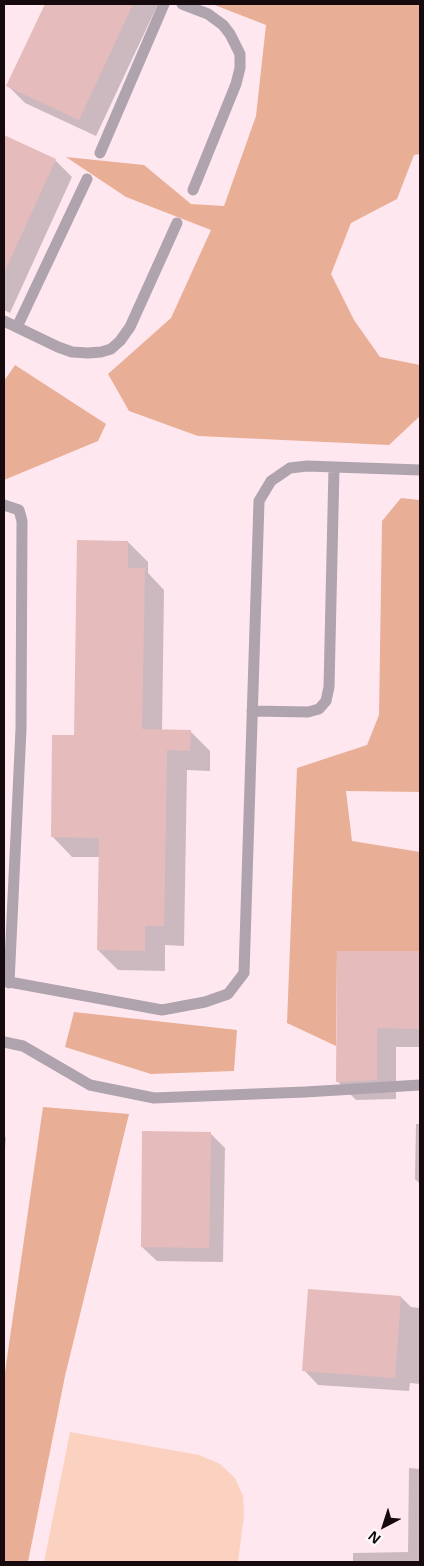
<!DOCTYPE html>
<html>
<head>
<meta charset="utf-8">
<style>
	body { margin:0 }
	#map { position:relative; width:424px; height:1566px; overflow:hidden; background:#ffe7ef; font-family:"Open Sans",sans-serif }
	canvas { display:block }
	.frame { position:absolute; inset:0; border:5px solid #160a0f; pointer-events:none }
	.north { position:absolute; left:359px; top:1501px; width:50px; height:50px; -webkit-text-stroke:4px #fbfbfb; paint-order:stroke; rotate:220deg; font-size:14px; font-weight:700; line-height:20px; text-align:center; color:#160a0f }
	.north::after { content:''; display:block; margin:auto; width:18px; height:22px; background:#160a0f; clip-path:polygon(50% 0,100% 100%,50% 72%,0 100%) }
</style>
</head>
<body>
<div id="map">
<canvas width="424" height="1566"></canvas>
<div class="frame"></div>
<div class="north">N</div>
</div>
<script>
const c = document.querySelector('canvas').getContext('2d');
c.lineJoin = 'round';
function fill(path, color) {
  c.fillStyle = color;
  c.fill(path, 'evenodd');
}
function shape(rows) {
  const path = new Path2D();
  for (const r of rows) {
    path.moveTo(r[0], r[1]);
    for (let i = 2; i < r.length; i += 2) path.lineTo(r[i], r[i + 1]);
  }
  return path;
}
function strokePath(path, color, width, dash) {
  c.strokeStyle = color;
  c.lineWidth = width;
  c.lineCap = dash ? 'butt' : 'round';
  c.setLineDash(dash || []);
  c.stroke(path);
}
fill(shape([
	[70,1432,199,1455,220,1464,235,1478,243,1496,244,1515,238,1562,44,1562]
]), '#fbd2bf');
fill(shape([
	[212,4,420,4,420,154,414,155,397,199,351,223,331,274,354,320,380,357,420,365,420,416,389,445,198,436,129,411,108,374,171,318,211,230,126,197,66,157,144,165,191,204,224,206,256,116,266,25],
	[15,365,106,424,98,441,4,480,4,381],
	[401,498,420,500,420,792,346,791,352,841,420,852,420,951,337,951,336,1046,287,1023,297,768,367,745,379,715,382,521],
	[74,1012,237,1030,234,1071,151,1074,65,1047],
	[43,1107,129,1114,65,1376,28,1562,4,1562,4,1379]
]), '#e8af96');
fill(shape([
	[46,4,158,4,96,136,25,103,8,86],
	[4,136,55,160,72,177,10,313,4,310],
	[128,542,148,562,148,573,164,590,162,731,190,731,210,751,210,771,187,770,184,946,165,945,165,971,118,970,98,950,100,857,72,857,52,836,75,736],
	[338,952,420,953,420,1047,396,1047,396,1099,356,1100,337,1081],
	[416,1124,420,1124,420,1184,415,1179],
	[210,1133,225,1148,223,1262,157,1261,142,1247],
	[4,1136,6,1138,4,1158],
	[401,1297,411,1307,420,1308,420,1384,410,1383,409,1391,318,1385,304,1370],
	[409,1468,420,1469,420,1562,353,1562,353,1553,408,1552]
]), '#0003');
fill(shape([
	[45,4,133,4,79,120,6,86],
	[4,135,56,159,4,273],
	[77,540,128,541,128,568,145,568,142,729,191,730,190,751,167,750,164,926,145,926,145,951,97,950,99,838,51,837,52,735,74,735],
	[337,951,420,951,420,1029,377,1028,377,1080,336,1082],
	[142,1131,211,1132,209,1248,141,1247],
	[308,1289,401,1296,395,1378,302,1371]
]), '#e5bcbb');
strokePath(shape([
	[182,4,208,14,223,25,230,34,240,54,240,68,236,84,193,190],
	[100,153,164,4],
	[4,321,58,347,72,352,88,353,101,352,111,349,120,341,130,327,177,223],
	[17,327,87,179],
	[4,505,19,510,22,521,21,729,9,983],
	[252,711,308,712,319,709,326,701,329,687,334,468],
	[4,981,162,1010,205,1002,228,994,244,973,259,501,271,481,290,468,307,466,420,470],
	[4,1042,23,1046,90,1085,154,1098,305,1092,420,1085]
]), '#afa3ae', 11);
</script>
</body>
</html>
